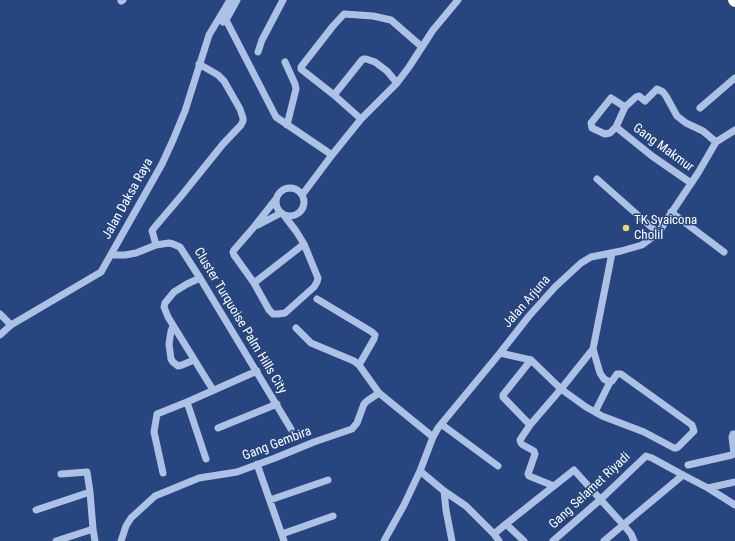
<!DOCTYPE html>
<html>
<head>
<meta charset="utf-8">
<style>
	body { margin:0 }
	canvas { display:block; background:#27457e }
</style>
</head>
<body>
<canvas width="735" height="541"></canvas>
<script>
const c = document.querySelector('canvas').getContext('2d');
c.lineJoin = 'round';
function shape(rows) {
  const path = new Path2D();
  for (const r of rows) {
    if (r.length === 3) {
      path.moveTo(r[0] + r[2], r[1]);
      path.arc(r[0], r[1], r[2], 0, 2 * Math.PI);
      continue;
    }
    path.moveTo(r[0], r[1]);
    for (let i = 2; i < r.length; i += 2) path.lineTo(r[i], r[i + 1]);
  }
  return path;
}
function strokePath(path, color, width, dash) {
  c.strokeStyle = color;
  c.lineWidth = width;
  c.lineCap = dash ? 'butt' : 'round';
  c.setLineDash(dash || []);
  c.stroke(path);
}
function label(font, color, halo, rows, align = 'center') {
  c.font = font + ' "Roboto Condensed",sans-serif';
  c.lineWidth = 3;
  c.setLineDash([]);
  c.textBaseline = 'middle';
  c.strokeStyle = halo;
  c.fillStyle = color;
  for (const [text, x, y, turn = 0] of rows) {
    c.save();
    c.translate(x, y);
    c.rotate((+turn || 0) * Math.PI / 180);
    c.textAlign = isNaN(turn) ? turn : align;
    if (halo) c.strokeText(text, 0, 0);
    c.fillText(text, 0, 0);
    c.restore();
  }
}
strokePath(shape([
	[121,1,123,0],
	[222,15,226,20,276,117,332,155,361,119,397,83,409,67,433,30,458,0],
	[223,22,226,20,237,0],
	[258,52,262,40,283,0],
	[285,62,295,84,296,89,287,125],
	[334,95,362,60,364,59,366,59,375,62,387,71,397,83],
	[625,107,636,97,639,96,645,101,657,89,663,92,666,96,677,116,686,123,703,131,716,142],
	[700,108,735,78],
	[361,119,334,95,301,69,301,67,333,26,344,14,373,16,391,20,422,47],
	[616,127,625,107,611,98,591,123,592,128,605,134,610,133,616,127,652,156,691,183],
	[597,179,658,233],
	[290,202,14],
	[302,195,332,155],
	[276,199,254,227,234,250,233,252,234,255,254,283,269,310,273,314,278,314,285,313,314,287,317,282,318,278,304,244,296,231,283,214],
	[671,212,724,252],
	[258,225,281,213],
	[156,245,153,234,152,231,154,228,182,195,223,144,241,125,243,121,243,118,240,109,224,81,218,75,199,64],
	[111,255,125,255,136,253,156,245,169,243,173,244,180,247,200,278,291,429],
	[200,278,187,284,174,292,165,303,164,307,168,317,213,390],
	[254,283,304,244],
	[317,299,372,332,375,335,374,339,359,365],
	[0,314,11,325],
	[173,326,171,331,169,344,171,359,173,362,178,366,182,365,194,360],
	[296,328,311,343,354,361,359,365,379,393],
	[0,335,11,325,101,272,162,164,173,140,185,111,209,35,230,0],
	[500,353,531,360,561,389,586,407,595,412,602,416,644,432,674,448,676,448,678,447,694,431,692,425,621,374,617,374,612,381,610,382,595,412],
	[610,382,604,379,600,373,593,349,612,253],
	[441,424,498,466],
	[530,425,503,397,503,395,531,360],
	[218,428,277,404],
	[206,459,187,402,257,371],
	[257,464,284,541],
	[688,465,732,455,734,453,732,437,733,434,735,434],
	[420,471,444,491,466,506,494,534,499,541],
	[163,473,154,432,157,414,187,402],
	[61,474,87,472,90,492,93,529,95,541],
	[554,486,529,476,528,474,535,454,534,451,523,445,521,443,520,440,530,425,561,389,593,349],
	[708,488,735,482],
	[444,491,446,510,452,541],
	[270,500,328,480],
	[36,510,90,492],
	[282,534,333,516],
	[494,534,506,524],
	[56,541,93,529],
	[121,541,126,526,131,518,155,496,199,478,237,472,275,458,314,442,352,429,357,423,364,404,367,401,379,393,433,437],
	[384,541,404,505,420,471,433,437,438,428,500,353,529,316,555,287,581,263,591,257,621,251,642,245,658,233,698,173,716,142,735,130],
	[524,541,506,524,574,470,627,529,631,534,634,541],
	[553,541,601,499,646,456,652,458,683,475,708,488,735,505],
	[604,541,683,475]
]), '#adc1e5', 7);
strokePath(shape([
	[734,0,735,1]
]), '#fff', 12);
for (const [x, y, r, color] of [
	[626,228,4,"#edd472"]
]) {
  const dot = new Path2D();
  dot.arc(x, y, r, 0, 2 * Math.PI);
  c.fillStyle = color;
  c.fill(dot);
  strokePath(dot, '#27457e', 1.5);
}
label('13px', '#fff', '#27457e', [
	["Gang Makmur",663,148,36],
	["Jalan Daksa Raya",128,199,-61],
	["Jalan Arjuna",527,302,-49],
	["Cluster Turquoise Palm Hills City",240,321,59],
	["Gang Gembira",277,444,-21],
	["Gang Selamet Riyadi",590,491,-43]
]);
label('13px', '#fff', '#27457e', [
	["TK Syaicona",634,221],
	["Cholil",634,236]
], 'left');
</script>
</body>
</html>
